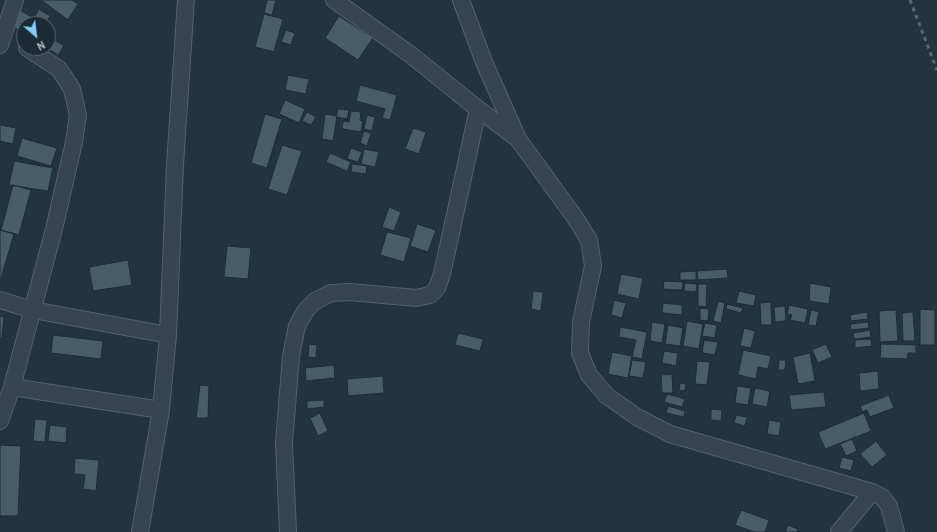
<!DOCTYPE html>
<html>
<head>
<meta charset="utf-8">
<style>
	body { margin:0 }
	#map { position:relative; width:937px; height:532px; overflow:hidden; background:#22343e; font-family:"PT Sans",sans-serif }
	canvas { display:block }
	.north { position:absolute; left:16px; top:16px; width:40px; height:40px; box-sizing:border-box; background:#1b2a33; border:1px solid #57666f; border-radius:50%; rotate:152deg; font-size:11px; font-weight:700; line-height:16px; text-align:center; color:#b2c0c9 }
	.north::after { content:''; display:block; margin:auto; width:14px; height:18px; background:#83cffd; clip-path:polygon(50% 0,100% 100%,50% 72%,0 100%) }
</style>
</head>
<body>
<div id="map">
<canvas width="937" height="532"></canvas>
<div class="north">N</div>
</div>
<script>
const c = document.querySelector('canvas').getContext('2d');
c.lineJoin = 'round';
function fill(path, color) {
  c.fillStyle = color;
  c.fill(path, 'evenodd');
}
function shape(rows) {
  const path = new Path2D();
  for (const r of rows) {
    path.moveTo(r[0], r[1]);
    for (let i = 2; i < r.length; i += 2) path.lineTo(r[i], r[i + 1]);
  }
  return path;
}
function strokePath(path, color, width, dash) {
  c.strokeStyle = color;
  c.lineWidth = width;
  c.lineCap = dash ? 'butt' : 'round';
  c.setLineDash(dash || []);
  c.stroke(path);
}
const building = shape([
	[41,0,72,0,78,4,68,20,41,0],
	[267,0,276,0,272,15,264,13,267,0],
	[39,9,50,16,46,23,35,16,39,9],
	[20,10,43,24,24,24,24,34,11,25,20,10],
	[264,14,283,19,274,52,255,47,264,14],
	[339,16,373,38,358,60,325,38,339,16],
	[48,27,54,31,50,37,64,46,58,55,47,48,48,27],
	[286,30,295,33,291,45,281,42,286,30],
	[288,75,309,79,306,94,285,90,288,75],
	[360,85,397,95,390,120,382,118,385,109,356,101,360,85],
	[285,100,305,109,299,123,279,114,285,100],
	[338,109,349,110,347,119,336,117,338,109],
	[351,111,361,112,360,120,363,121,361,132,342,129,343,121,349,122,351,111],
	[307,112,316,117,311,125,302,121,307,112],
	[265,114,282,119,267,168,251,163,265,114],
	[325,114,337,116,333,141,322,139,325,114],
	[367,115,375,117,372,131,364,129,367,115],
	[0,125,16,128,13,144,0,141,0,125],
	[413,128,426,132,419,154,405,149,413,128],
	[364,131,371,133,367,146,360,143,364,131],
	[22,138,57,148,51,166,17,156,22,138],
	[282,145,302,151,287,195,268,189,282,145],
	[351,148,362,152,358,162,347,159,351,148],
	[364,149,379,152,375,167,361,164,364,149],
	[330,153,351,162,347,171,326,162,330,153],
	[14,161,53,168,48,191,9,185,14,161],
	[352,164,367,166,366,174,351,172,352,164],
	[13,185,31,190,19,235,1,230,13,185],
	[389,207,401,212,394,231,382,227,389,207],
	[417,224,436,230,428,252,410,246,417,224],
	[0,230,14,234,0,282,0,230],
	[387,232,411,238,404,262,380,255,387,232],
	[227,246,251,248,248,279,224,277,227,246],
	[128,260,132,285,93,291,89,267,128,260],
	[727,269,728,278,698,280,697,271,727,269],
	[696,271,696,280,680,280,680,272,696,271],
	[621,274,643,278,639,299,617,294,621,274],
	[664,281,683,282,682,290,663,289,664,281],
	[685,283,697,284,696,292,684,291,685,283],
	[810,283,831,287,829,304,809,301,810,283],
	[698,284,707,284,706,307,698,306,698,284],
	[533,291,543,292,541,311,531,309,533,291],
	[739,291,756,295,754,306,736,303,739,291],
	[614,300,626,303,622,318,611,315,614,300],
	[718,301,725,303,721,323,713,321,718,301],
	[771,302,772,325,761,325,760,303,771,302],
	[663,303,682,305,682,315,662,313,663,303],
	[727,304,743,308,741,313,726,309,727,304],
	[789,305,808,309,805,323,790,320,792,315,787,314,789,305],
	[785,306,786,321,775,322,774,307,785,306],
	[700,308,709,309,708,321,700,320,700,308],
	[920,309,935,310,935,345,920,345,920,309],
	[811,310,819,312,816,326,808,325,811,310],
	[896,310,898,341,880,342,879,311,896,310],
	[867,312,868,319,851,321,850,315,867,312],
	[913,312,915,341,903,341,902,313,913,312],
	[0,316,4,317,2,338,0,338,0,316],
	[687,321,703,324,699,349,683,346,687,321],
	[652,322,665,324,662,343,650,341,652,322],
	[868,322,869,328,851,330,850,324,868,322],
	[705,323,717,325,715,338,702,336,705,323],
	[668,325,683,328,680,346,665,344,668,325],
	[620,327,647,332,642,359,632,357,636,340,619,337,620,327],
	[744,328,755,331,751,348,740,346,744,328],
	[870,330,871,337,854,339,853,333,870,330],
	[458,333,483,339,480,351,455,345,458,333],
	[53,335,103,341,101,359,51,353,53,335],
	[871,339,872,346,855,348,855,340,871,339],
	[704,340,718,342,715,355,702,353,704,340],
	[309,344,317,345,316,358,308,357,309,344],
	[826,344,832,357,818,363,812,350,826,344],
	[881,344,916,345,916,353,908,353,907,359,880,358,881,344],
	[743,350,771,356,768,369,758,367,756,379,738,375,743,350],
	[664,351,678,353,676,366,662,363,664,351],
	[612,352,632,356,628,378,608,374,612,352],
	[810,353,815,381,798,384,793,357,810,353],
	[632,360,646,362,643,378,629,376,632,360],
	[779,360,786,360,785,370,778,370,779,360],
	[697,361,710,362,707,385,695,384,697,361],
	[334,365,335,378,306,381,305,368,334,365],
	[878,371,879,389,860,391,859,373,878,371],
	[672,374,673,393,662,393,661,375,672,374],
	[383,376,384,393,348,396,347,379,383,376],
	[680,383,686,384,685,391,679,390,680,383],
	[200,385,209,386,208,418,196,418,200,385],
	[737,386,751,388,748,405,735,403,737,386],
	[755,388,770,391,767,407,752,404,755,388],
	[824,392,826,407,791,410,789,395,824,392],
	[667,394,685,399,682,407,664,402,667,394],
	[889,395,894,408,870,417,867,410,862,412,860,406,889,395],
	[324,400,324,407,307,409,307,401,324,400],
	[668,406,685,411,684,417,666,413,668,406],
	[711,409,722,410,721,421,711,420,711,409],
	[320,413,328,431,318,436,310,418,320,413],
	[864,413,871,431,825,449,818,432,864,413],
	[736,415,747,417,745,426,734,423,736,415],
	[35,419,47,420,45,442,33,441,35,419],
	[769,420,781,422,779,436,767,434,769,420],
	[50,425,67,427,66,443,48,441,50,425],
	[852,439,857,451,846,456,840,444,852,439],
	[876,441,887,455,872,467,860,454,876,441],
	[0,445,21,446,18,516,0,516,0,445],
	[842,457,854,460,851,471,839,468,842,457],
	[75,458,99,460,96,491,83,489,85,475,74,474,75,458],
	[741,510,769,520,765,532,754,532,735,525,741,510],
	[788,525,798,529,797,532,785,532,788,525]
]);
fill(building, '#485d67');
strokePath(building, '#1d2c35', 1);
const street = shape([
	[334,0,411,55,478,109,518,139],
	[461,0,484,62,518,139,576,219,589,240,593,266,581,322,580,353,589,375,607,396,637,417,670,434,872,492,882,497,889,506,896,532],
	[0,45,15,0],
	[0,300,33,310,168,335],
	[12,387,161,410],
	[0,421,12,387,54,229,74,142,78,115,72,89,59,69,27,48],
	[140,532,161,410,168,335,175,165,186,0],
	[288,532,284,443,291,356,297,326,306,310,315,301,331,293,350,292,416,298,430,295,437,288,442,274,478,109],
	[839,532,872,492]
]);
strokePath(street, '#54636c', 18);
strokePath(street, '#36454e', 16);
strokePath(shape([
	[910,0,937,70]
]), '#586b75', 3, [4, 4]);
</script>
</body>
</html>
